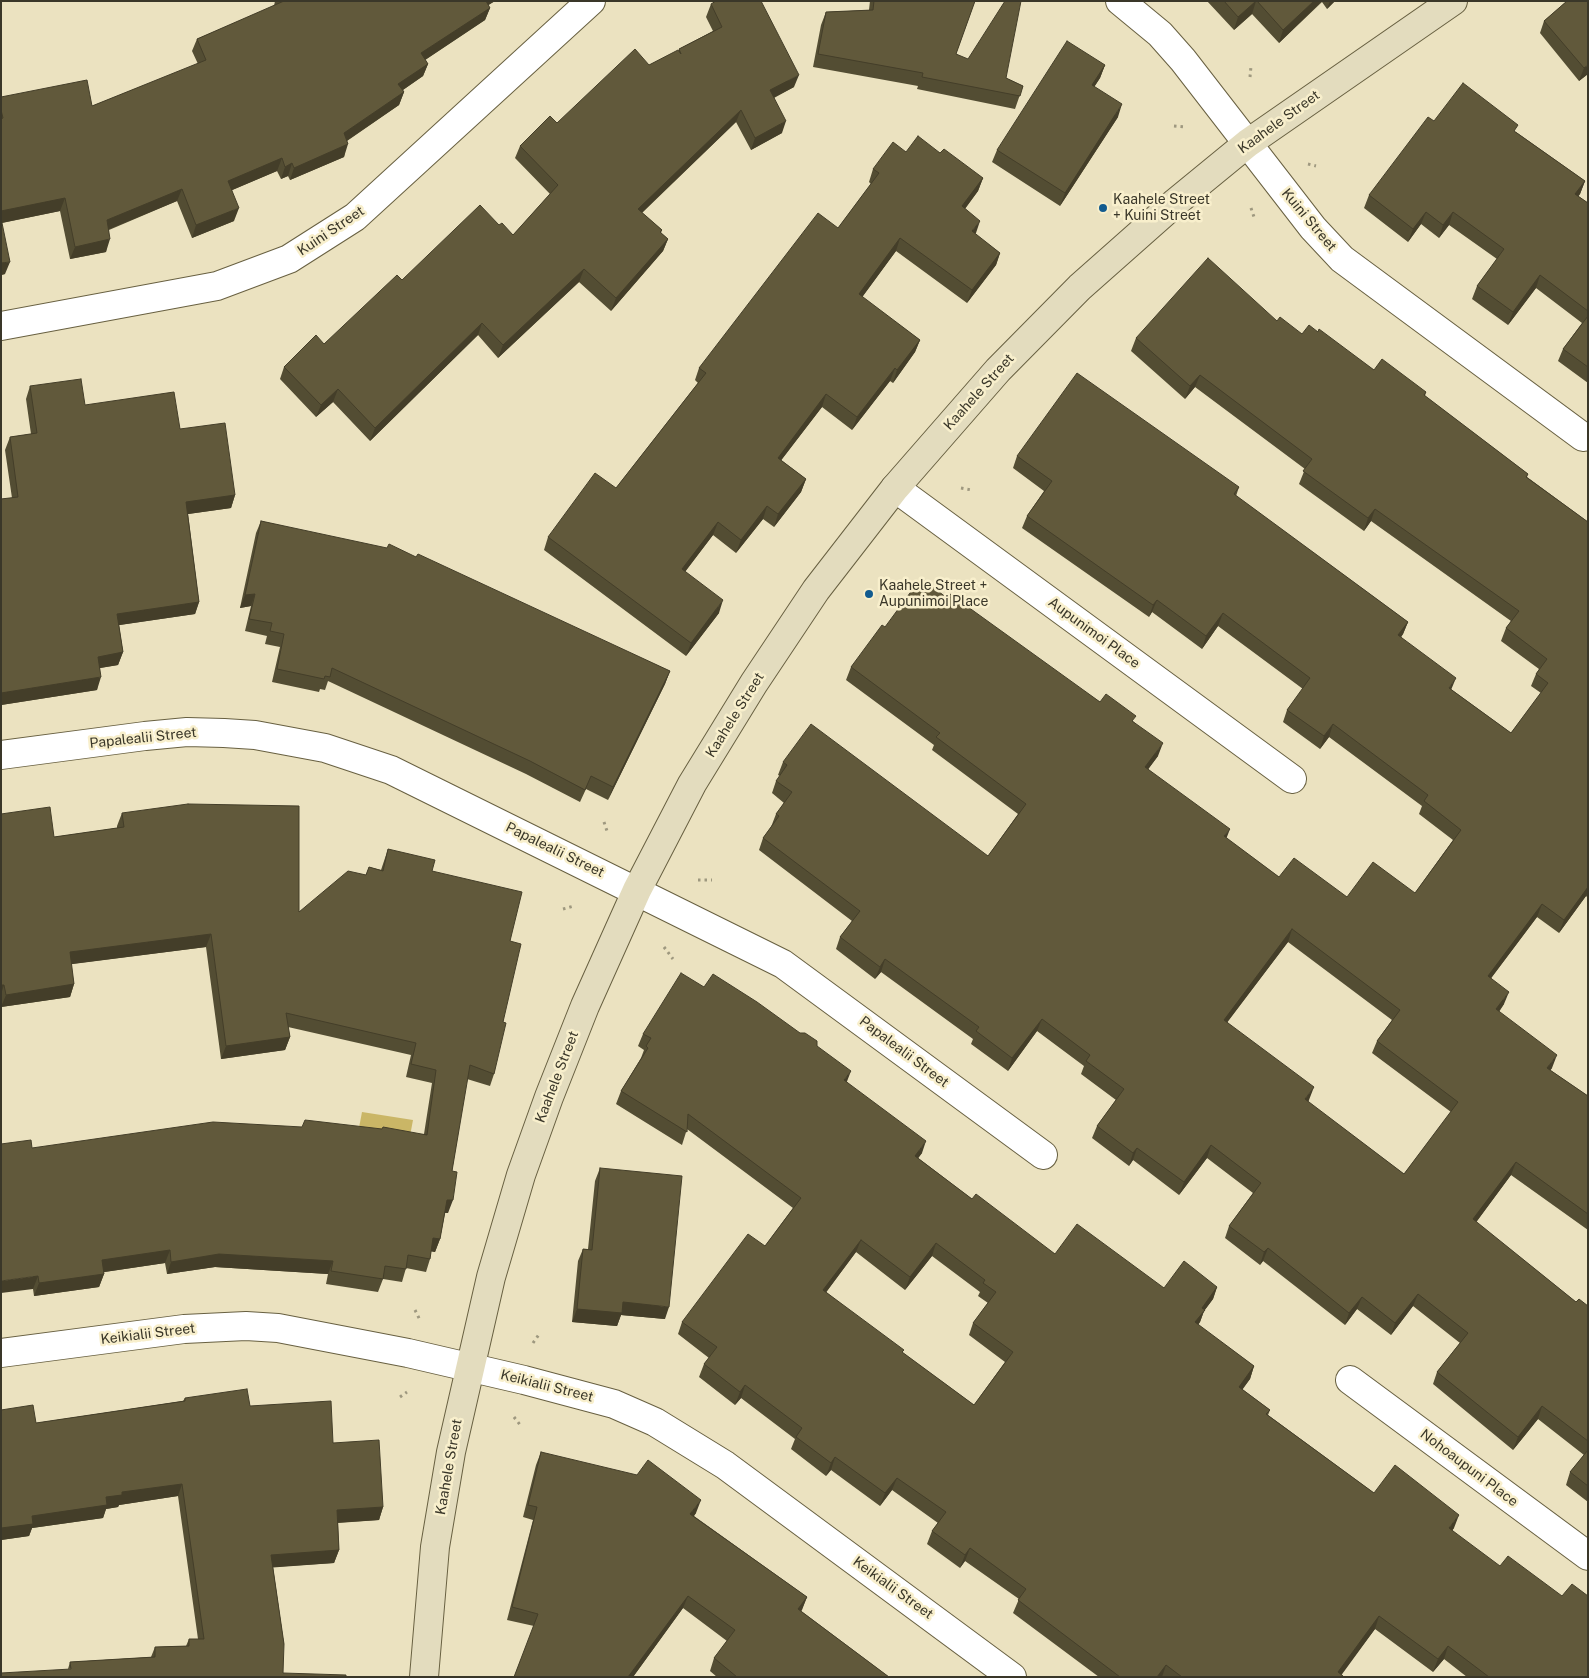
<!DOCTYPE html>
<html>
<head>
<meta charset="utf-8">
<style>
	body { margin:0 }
	#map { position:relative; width:1589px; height:1678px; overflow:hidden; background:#ebe2c0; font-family:"Public Sans",sans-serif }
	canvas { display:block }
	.frame { position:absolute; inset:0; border:2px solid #3a3729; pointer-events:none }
</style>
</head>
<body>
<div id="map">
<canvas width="1589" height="1678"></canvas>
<div class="frame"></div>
</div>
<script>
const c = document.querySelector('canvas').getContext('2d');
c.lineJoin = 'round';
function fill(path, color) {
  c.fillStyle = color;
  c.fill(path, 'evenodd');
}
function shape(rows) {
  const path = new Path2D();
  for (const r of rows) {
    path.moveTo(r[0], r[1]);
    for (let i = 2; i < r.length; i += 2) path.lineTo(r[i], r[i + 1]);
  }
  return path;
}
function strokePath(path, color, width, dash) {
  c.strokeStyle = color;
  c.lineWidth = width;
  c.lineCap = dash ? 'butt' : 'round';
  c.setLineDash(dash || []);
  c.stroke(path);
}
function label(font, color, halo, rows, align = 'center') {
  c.font = font + ' "Public Sans",sans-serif';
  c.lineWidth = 5;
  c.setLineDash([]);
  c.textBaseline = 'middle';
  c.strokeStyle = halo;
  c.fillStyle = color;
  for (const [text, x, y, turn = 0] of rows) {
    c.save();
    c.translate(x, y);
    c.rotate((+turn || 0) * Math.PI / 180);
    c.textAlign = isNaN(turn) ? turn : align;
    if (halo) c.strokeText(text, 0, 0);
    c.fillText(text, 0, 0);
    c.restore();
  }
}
fill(shape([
	[362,1112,413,1120,409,1141,358,1133]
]), '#cab666');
const street = shape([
	[1120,1,1160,34,1183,60,1313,228,1342,259,1583,437],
	[1,326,217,286,289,259,355,217,591,1],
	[895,488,1292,779],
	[1,755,145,736,187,732,224,733,255,735,325,748,391,770,783,964,1043,1155],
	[1,1353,184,1329,246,1326,278,1328,408,1353,524,1380,614,1404,655,1422,725,1465,1012,1677],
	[1350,1380,1588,1556]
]);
const secondary = shape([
	[424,1677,435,1547,451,1452,491,1277,521,1175,549,1097,585,1006,637,890,692,784,754,683,816,590,895,488,998,370,1080,287,1176,202,1248,143,1453,1]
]);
strokePath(street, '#686041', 30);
strokePath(secondary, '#686041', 30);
strokePath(shape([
	[1250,77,1251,66],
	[1174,126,1185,127],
	[1308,164,1316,166],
	[1251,208,1254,217],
	[961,488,972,490],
	[604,822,607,831],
	[698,880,712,880],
	[563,909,574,906],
	[664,947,673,959],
	[415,1310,420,1320],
	[533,1343,540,1333],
	[400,1397,407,1392],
	[514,1417,521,1426]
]), '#9e987f', 3, [2.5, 4]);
strokePath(street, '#fff', 28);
strokePath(secondary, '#e3dcbe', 28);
fill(shape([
	[275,1,495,1,488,5,490,8,485,20,425,60,428,64,423,76,403,90,404,92,399,105,347,141,344,157,290,180,288,176,281,179,277,171,232,190,234,221,192,238,177,201,109,230,106,252,70,259,60,211,2,223,5,274,1,275,1,97,92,106,198,64,192,51,197,39,274,6],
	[870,1,975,1,956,54,1023,86,1015,109,917,89,918,86,813,67,821,25,826,12,869,10],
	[1207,1,1335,1,1327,9,1322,2,1279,43,1252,14,1234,30],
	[1567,1,1588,74,1579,81,1540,33,1544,21],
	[711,4,794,87,774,98,782,133,751,150,736,122,642,213,662,230,661,233,668,239,663,251,611,311,579,282,498,358,478,335,370,441,333,402,316,417,280,379,284,367,324,344,402,280,499,225,513,235,550,194,515,158,520,146,649,65,679,51,679,49,713,31,706,17],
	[1105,65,1100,78,1094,87,1118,117,1060,206,992,162,997,150],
	[1434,121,1516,132,1585,181,1580,194,1578,196,1588,203,1588,383,1558,361,1563,349,1582,323,1536,288,1508,325,1472,299,1477,286,1497,259,1449,225,1439,238,1421,224,1408,242,1364,208,1369,195],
	[906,152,940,153,983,178,978,191,965,209,975,234,1000,253,996,265,967,303,896,251,862,297,920,340,915,352,893,383,890,381,852,430,822,407,781,460,806,479,801,492,774,527,763,519,736,553,713,535,685,572,719,613,686,656,544,550,548,537,616,488,698,383,695,380,699,368,838,228,871,184,869,182,873,169],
	[1277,321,1302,334,1318,332,1374,370,1426,392,1425,396,1528,474,1527,477,1588,522,1588,898,1586,896,1559,933,1537,917,1491,978,1504,1004,1499,1012,1552,1068,1550,1070,1588,1096,1588,1230,1511,1175,1476,1222,1576,1302,1588,1306,1588,1502,1566,1485,1570,1472,1584,1455,1538,1419,1513,1450,1433,1384,1437,1372,1460,1343,1413,1306,1391,1335,1357,1309,1345,1325,1263,1261,1260,1265,1225,1238,1229,1226,1253,1193,1207,1158,1179,1195,1133,1160,1129,1166,1092,1138,1097,1126,1116,1100,1081,1074,1084,1066,1037,1031,1008,1071,971,1044,973,1039,881,972,875,979,836,949,840,937,852,921,759,850,763,838,771,827,776,814,784,803,772,793,776,781,780,776,778,775,783,762,988,856,1018,814,932,750,934,745,846,680,851,667,885,627,947,598,1100,702,1134,722,1158,756,1148,769,1226,838,1279,877,1347,897,1415,893,1453,840,1419,814,1422,806,1329,737,1320,749,1283,722,1287,710,1303,689,1218,626,1202,649,1152,612,1149,617,1022,528,1027,516,1044,491,1013,468,1017,456,1239,487,1236,496,1408,622,1403,634,1401,637,1452,690,1511,733,1541,693,1531,686,1536,674,1539,669,1501,641,1506,628,1511,621,1371,521,1364,531,1299,484,1305,469,1195,387,1185,399,1131,351,1136,338],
	[1288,942,1392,1020,1377,1041,1372,1053,1451,1112,1404,1174,1308,1102,1309,1100,1227,1022],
	[30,386,85,405,180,429,235,495,231,508,188,514,199,602,195,614,119,625,123,652,118,665,100,668,97,690,1,705,1,499,12,498,5,450,10,437,31,434,26,399],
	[261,521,416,557,670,671,665,684,608,800,586,789,580,802,526,774,328,681,325,690,320,689,319,692,272,682,280,647,265,644,267,636,245,631,251,606,240,608,256,533],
	[122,813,299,912,366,875,369,867,381,870,388,849,432,871,510,941,503,1022,494,1074,490,1086,467,1079,452,1171,448,1213,445,1213,440,1239,435,1252,431,1251,430,1259,426,1272,406,1268,402,1282,383,1279,378,1292,326,1284,328,1274,215,1267,167,1274,165,1263,104,1272,104,1274,99,1287,34,1296,33,1289,32,1148,424,1134,432,1083,406,1077,411,1055,288,1027,290,1037,285,1050,221,1059,206,947,71,964,74,984,70,997,1,1007,1,814,54,837,117,828,117,826],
	[704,987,817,1046,847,1082,922,1153,918,1158,972,1199,1055,1254,1164,1288,1217,1287,1213,1299,1204,1311,1200,1322,1198,1325,1254,1366,1250,1379,1242,1389,1270,1410,1268,1415,1374,1493,1454,1528,1452,1530,1588,1677,1467,1677,1444,1659,1433,1672,1375,1629,1341,1674,1343,1677,1099,1677,1013,1613,1019,1599,965,1561,960,1568,927,1544,932,1531,938,1523,892,1490,880,1506,831,1470,826,1476,791,1449,795,1439,741,1398,735,1405,699,1377,704,1364,709,1358,678,1334,682,1322,765,1246,793,1208,687,1129,682,1145,616,1104,621,1091,641,1058,644,1050,638,1046,643,1034],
	[856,1252,905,1290,932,1256,980,1292,978,1296,988,1303,973,1323,969,1335,1005,1362,974,1405,903,1353,826,1292],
	[600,1168,665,1319,621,1315,617,1326,572,1322,578,1261,583,1249,588,1249,595,1181],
	[185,1398,250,1406,333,1443,383,1507,379,1520,338,1523,339,1550,334,1563,273,1567,284,1644,68,1669,70,1662,151,1657,155,1647,186,1646,189,1639,198,1639,178,1496,119,1505,118,1507,106,1509,103,1518,32,1528,29,1536,1,1540,1,1410,36,1423,183,1401],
	[541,1452,696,1513,694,1516,807,1597,801,1611,889,1677,717,1677,710,1671,714,1658,727,1641,683,1608,633,1677,514,1677,534,1626,507,1620,533,1520,523,1517,536,1465]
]), '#534d33');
fill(shape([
	[483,1,495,1,479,11],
	[1256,1,1252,14,1234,30,1238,17],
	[1314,1,1322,1,1279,43,1283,30],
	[1330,1,1335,1,1327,9],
	[490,8,485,20,416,66,421,53],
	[428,64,423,76,394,96,398,84],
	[1105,65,1100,78,1087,98,1092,85],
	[1588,65,1588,74,1579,81,1584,68],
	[799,75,794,87,765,102,770,90],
	[404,92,399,105,339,146,344,133],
	[1122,104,1118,117,1060,206,1065,193],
	[741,110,736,122,633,221,638,209],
	[786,121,782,133,751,150,755,138],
	[348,144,344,157,290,180,294,168],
	[282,158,277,171,223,194,228,181],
	[292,163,288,176,281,179,285,167],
	[983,178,978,191,957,219,962,206],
	[1585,181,1580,194,1571,207,1575,194],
	[182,189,177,201,102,232,107,220],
	[65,198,60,211,1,223,1,211],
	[239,208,234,221,192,238,196,225],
	[1426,212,1421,224,1408,242,1413,229],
	[1453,212,1449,225,1439,238,1443,225],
	[980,221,976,233,968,244,972,231],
	[900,238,896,251,855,307,859,294],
	[110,239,106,252,70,259,75,247],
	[668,239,663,251,611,311,616,298],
	[1000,253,996,265,967,303,972,290],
	[10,262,5,274,1,275,1,263],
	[584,269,579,282,498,358,503,345],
	[1540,275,1536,288,1508,325,1513,312],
	[482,323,478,335,370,441,375,428],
	[920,340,915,352,893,383,897,370],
	[895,368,890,381,852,430,857,417],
	[1200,375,1195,387,1185,399,1190,386],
	[338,389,333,402,316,417,321,405],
	[826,394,822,407,773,471,778,458],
	[806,479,801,492,774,527,778,514],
	[235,495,231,508,181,515,186,502],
	[767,506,763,519,736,553,741,540],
	[1375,509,1371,521,1364,531,1368,518],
	[718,522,713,535,677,582,682,569],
	[255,594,251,606,240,608,245,595],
	[723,600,719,613,686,656,691,643],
	[1157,600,1152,612,1149,617,1153,605],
	[199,602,195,614,113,626,117,614],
	[1223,613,1218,626,1202,649,1206,636],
	[1408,622,1403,634,1394,648,1398,635],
	[123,652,118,665,94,669,98,657],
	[670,671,665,684,608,800,613,787],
	[101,677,97,690,1,705,1,693],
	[1456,678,1451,690,1449,688],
	[1333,724,1329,737,1320,749,1324,736],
	[1163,743,1158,756,1141,779,1145,767],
	[1230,829,1225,842,1224,836],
	[1588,887,1588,891,1586,896,1559,933,1564,920],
	[1542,904,1537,917,1483,989,1488,976],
	[1292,929,1288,942,1220,1032,1224,1020],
	[211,934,206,947,65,965,70,952],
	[885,959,881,972,875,979,880,967],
	[74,984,70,997,1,1007,6,995],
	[1,985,4,985,1,994],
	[1509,992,1504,1004,1491,1022,1496,1009],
	[1042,1019,1037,1031,1008,1071,1012,1058],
	[290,1037,285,1050,221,1059,226,1046],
	[1557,1055,1552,1068,1543,1081,1547,1068],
	[851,1071,846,1084,844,1080],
	[1314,1087,1309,1100,1300,1112,1305,1099],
	[926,1141,922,1153,910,1169,915,1156],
	[1211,1145,1207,1158,1179,1195,1184,1182],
	[1137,1148,1133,1160,1129,1166,1133,1153],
	[1516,1162,1511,1175,1469,1232,1473,1219],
	[447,1200,453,1200,448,1213,442,1212],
	[433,1238,440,1239,435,1252,429,1251],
	[861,1240,856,1252,819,1302,823,1290],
	[936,1243,932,1256,905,1290,910,1277],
	[1268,1248,1263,1261,1260,1265,1264,1252],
	[170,1250,165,1263,98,1273,102,1260],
	[219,1254,333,1261,328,1274,215,1267,167,1274,171,1262],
	[104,1274,99,1287,34,1296,39,1283],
	[38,1276,33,1289,1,1293,1,1281],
	[1217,1287,1213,1299,1204,1311,1200,1322,1190,1335,1202,1308],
	[1418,1294,1413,1306,1391,1335,1395,1323],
	[1362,1297,1357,1309,1345,1325,1349,1313],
	[623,1302,669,1307,665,1319,621,1315,617,1326,572,1322,577,1309],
	[1254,1366,1250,1379,1235,1400,1239,1387],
	[745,1385,741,1398,735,1405,740,1392],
	[1542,1406,1538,1419,1513,1450,1518,1437],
	[835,1457,831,1470,826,1476,831,1463],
	[897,1478,892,1490,880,1506,885,1493],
	[182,1484,178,1496,119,1505,118,1507,106,1509,103,1518,32,1528,29,1536,1,1540,1,1528,32,1516,106,1497,122,1492],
	[701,1500,696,1513,686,1526,690,1514],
	[383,1507,379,1520,332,1523,337,1510],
	[1459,1515,1454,1528,1445,1541,1449,1528],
	[970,1548,965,1561,960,1568,965,1555],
	[339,1550,334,1563,266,1568,271,1555],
	[688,1596,683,1608,633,1677,628,1677],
	[807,1597,802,1610,794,1621,798,1609],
	[1379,1616,1375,1629,1340,1677,1338,1672],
	[1448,1646,1444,1659,1433,1672,1438,1659],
	[1166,1665,1162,1677,1157,1677]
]), '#443e29');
const building = shape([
	[284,1,486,1,490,8,421,53,428,64,398,84,404,92,344,133,348,144,294,168,292,163,285,167,282,158,228,181,239,208,196,225,182,189,107,220,110,239,75,247,65,198,1,211,1,119,3,118,1,110,1,97,87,80,92,106,206,60,197,39,284,1],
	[716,1,761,1,799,75,770,90,786,121,755,138,741,110,638,209,662,230,660,232,668,239,616,298,584,269,503,345,482,323,375,428,338,389,321,405,284,367,316,335,324,344,397,275,402,280,480,205,499,225,502,223,513,235,558,185,520,146,550,116,557,123,635,49,649,65,678,50,681,54,679,49,722,27,711,4,716,1],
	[874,1,975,1,956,54,968,59,1005,1,1021,1,1006,78,1023,86,1020,96,922,77,923,73,818,54,826,12,873,10,874,1],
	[1224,1,1256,1,1238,17,1224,1],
	[1257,1,1314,1,1283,30,1257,1],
	[1567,1,1588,1,1588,65,1584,68,1544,21,1567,1],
	[1067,41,1105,65,1092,85,1122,104,1065,193,997,150,1067,41],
	[1463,83,1518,125,1514,131,1585,181,1575,194,1588,203,1588,311,1540,275,1513,312,1477,286,1504,249,1453,212,1443,225,1426,212,1413,229,1369,195,1428,117,1434,121,1463,83],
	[918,136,940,153,944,149,983,178,962,206,980,221,972,231,1000,253,972,290,900,238,859,294,920,340,897,370,895,368,857,417,826,394,778,458,806,479,778,514,767,506,741,540,718,522,682,569,723,600,691,643,548,537,595,473,616,488,706,373,699,368,818,213,838,228,879,173,873,169,893,142,906,152,918,136],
	[1,218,10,262,1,263,1,218],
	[1208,258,1277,321,1280,317,1302,334,1309,325,1318,332,1319,329,1374,370,1382,359,1426,392,1424,395,1528,474,1526,477,1588,522,1588,887,1564,920,1542,904,1488,976,1509,992,1496,1009,1557,1055,1547,1068,1588,1096,1588,1214,1516,1162,1473,1219,1576,1302,1579,1299,1588,1306,1588,1441,1542,1406,1518,1437,1437,1372,1468,1333,1418,1294,1395,1323,1362,1297,1349,1313,1268,1248,1264,1252,1229,1226,1261,1183,1211,1145,1184,1182,1137,1148,1133,1153,1097,1126,1124,1089,1086,1061,1090,1055,1042,1019,1012,1058,976,1031,979,1027,885,959,880,967,840,937,860,911,763,838,779,816,776,814,792,792,776,781,787,765,783,762,811,724,988,856,1026,804,936,737,940,733,851,667,882,625,885,627,921,578,947,598,950,594,1100,702,1106,694,1136,716,1132,721,1163,743,1145,767,1230,829,1224,836,1279,877,1294,858,1347,897,1373,862,1415,893,1461,830,1424,801,1428,795,1333,724,1324,736,1287,710,1310,678,1223,613,1206,636,1157,600,1153,605,1027,516,1052,481,1017,456,1077,373,1239,487,1234,494,1408,622,1398,635,1456,678,1449,688,1511,733,1548,683,1536,674,1547,659,1506,628,1519,611,1375,509,1368,518,1303,471,1312,459,1200,375,1190,386,1136,338,1208,258],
	[1292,929,1400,1010,1377,1041,1458,1102,1404,1174,1305,1099,1314,1087,1224,1020,1292,929],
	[1588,316,1588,367,1563,349,1588,316],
	[81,379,85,405,174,392,180,429,225,423,235,495,186,502,199,602,117,614,123,652,98,657,101,677,1,693,1,499,18,497,10,437,37,433,30,386,81,379],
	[261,521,387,548,389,544,416,557,418,554,670,671,613,787,591,776,585,790,530,761,332,668,330,677,325,676,324,679,277,669,284,634,270,631,272,623,249,619,255,594,245,595,261,521],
	[188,804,299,806,299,912,348,871,366,875,369,867,383,871,388,849,435,860,432,871,522,892,510,941,521,944,503,1022,506,1023,494,1074,470,1065,452,1171,457,1172,453,1200,447,1200,440,1239,433,1238,430,1259,408,1255,406,1269,385,1266,383,1279,331,1271,333,1261,219,1254,171,1262,170,1250,102,1260,104,1274,39,1283,38,1276,1,1281,1,1144,31,1140,32,1148,213,1122,302,1127,305,1120,382,1129,383,1127,427,1135,436,1070,411,1064,416,1043,286,1013,290,1037,226,1046,211,934,70,952,74,984,6,995,4,985,1,985,1,814,50,807,54,837,124,827,122,813,188,804],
	[681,973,704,987,713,974,757,1002,800,1033,805,1033,817,1041,817,1046,851,1071,844,1080,926,1141,915,1156,972,1199,976,1194,1055,1254,1077,1224,1164,1288,1184,1261,1217,1287,1202,1308,1205,1310,1195,1322,1254,1366,1239,1387,1270,1410,1266,1414,1374,1493,1395,1465,1459,1515,1449,1528,1500,1566,1508,1556,1562,1596,1572,1584,1588,1596,1588,1677,1489,1677,1448,1646,1438,1659,1379,1616,1338,1672,1343,1676,1342,1677,1182,1677,1166,1665,1157,1677,1120,1677,1018,1600,1026,1589,970,1548,965,1555,932,1531,946,1512,897,1478,885,1493,835,1457,831,1463,796,1437,802,1428,745,1385,740,1392,704,1364,717,1347,682,1322,748,1234,765,1246,801,1198,688,1114,687,1132,621,1091,648,1048,646,1046,651,1038,643,1034,681,973],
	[861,1240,910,1277,936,1243,985,1280,983,1283,996,1292,973,1323,1013,1352,974,1405,902,1352,904,1350,823,1290,861,1240],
	[600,1168,682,1176,669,1307,623,1302,622,1313,577,1309,583,1249,592,1250,600,1168],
	[247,1389,250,1406,331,1401,333,1443,379,1440,383,1507,337,1510,339,1550,271,1555,284,1644,283,1673,346,1675,346,1677,1,1677,1,1673,71,1669,70,1662,155,1657,155,1647,189,1646,189,1639,204,1639,182,1484,122,1492,122,1495,106,1497,107,1505,32,1516,33,1524,1,1528,1,1410,33,1405,36,1423,185,1401,185,1398,247,1389],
	[1588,1450,1588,1486,1570,1472,1588,1450],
	[541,1452,637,1475,648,1460,701,1500,690,1514,807,1597,798,1609,889,1677,737,1677,714,1658,735,1630,688,1596,628,1677,514,1677,538,1614,512,1607,537,1507,528,1505,541,1452]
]);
fill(building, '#61593b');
strokePath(building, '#443e29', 1);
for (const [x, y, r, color] of [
	[1103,208,5,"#125b8f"],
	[869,594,5,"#125b8f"]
]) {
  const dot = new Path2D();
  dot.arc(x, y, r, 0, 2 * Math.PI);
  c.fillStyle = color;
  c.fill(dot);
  strokePath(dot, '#f8efcc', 2);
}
label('14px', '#3a3729', '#f8efcc', [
	["Kaahele Street",1279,122,-36],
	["Kuini Street",1309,220,50],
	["Kuini Street",331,231,-34],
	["Kaahele Street",979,392,-48],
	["Aupunimoi Place",1094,633,36],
	["Kaahele Street",735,715,-58],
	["Papalealii Street",143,738,-6],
	["Papalealii Street",555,850,26],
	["Papalealii Street",904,1052,37],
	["Kaahele Street",557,1077,-69],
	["Keikialii Street",148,1334,-7],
	["Keikialii Street",547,1386,14],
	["Kaahele Street",449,1467,-80],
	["Nohoaupuni Place",1469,1468,37],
	["Keikialii Street",893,1588,36]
]);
label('14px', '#3a3729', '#f8efcc', [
	["Kaahele Street",1113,200],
	["+ Kuini Street",1113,216],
	["Kaahele Street +",879,586],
	["Aupunimoi Place",879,602]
], 'left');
</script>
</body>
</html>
